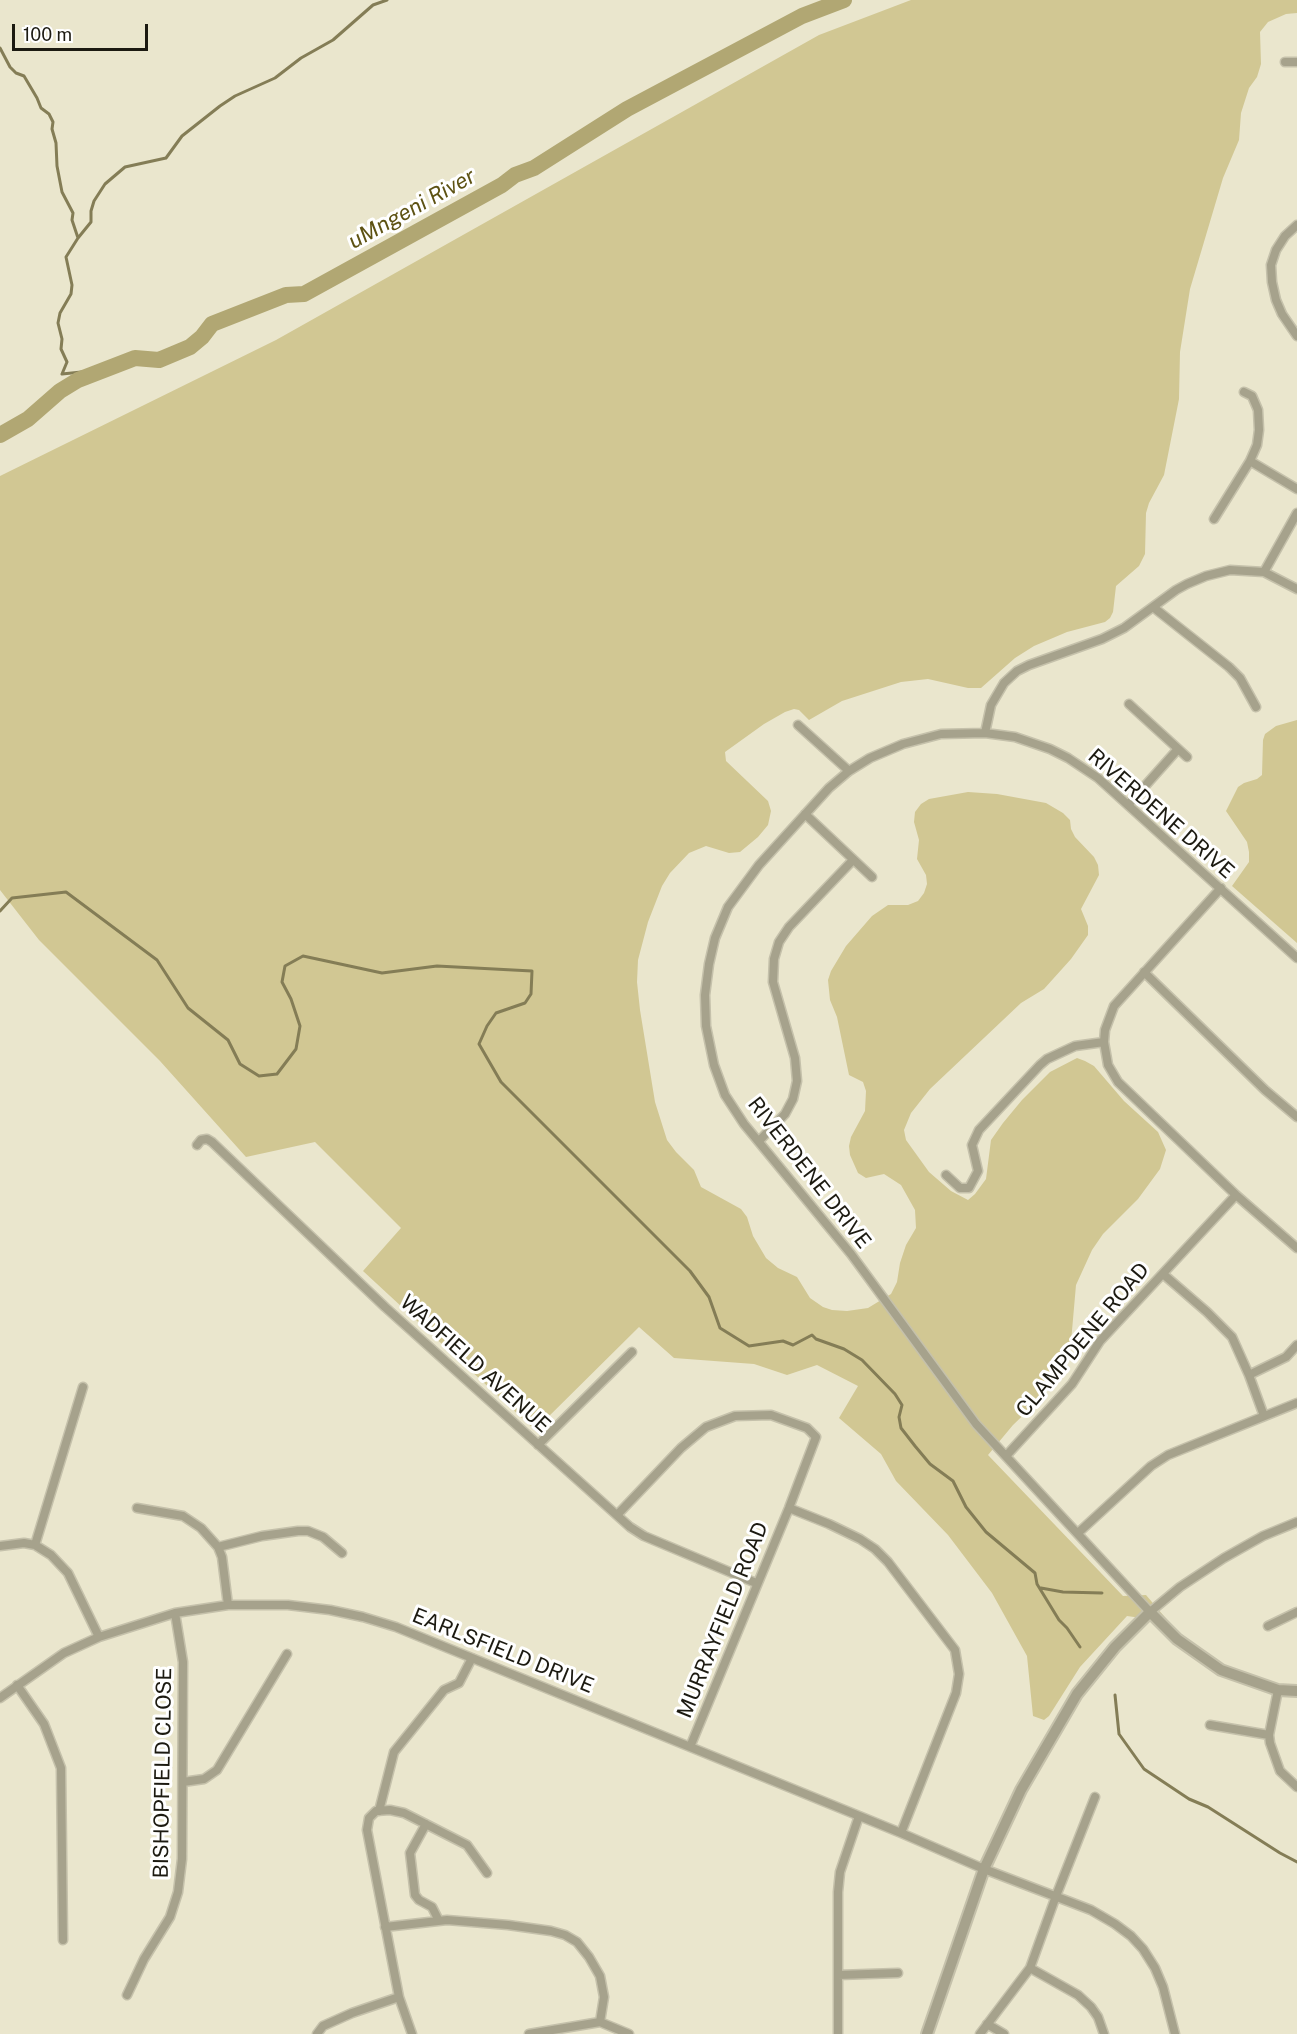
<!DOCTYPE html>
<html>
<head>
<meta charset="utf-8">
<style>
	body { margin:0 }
	#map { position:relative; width:1297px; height:2034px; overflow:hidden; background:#eae6cd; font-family:"Public Sans",sans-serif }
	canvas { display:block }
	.scale { position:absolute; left:12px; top:24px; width:136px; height:27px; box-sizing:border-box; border:3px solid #1c1a11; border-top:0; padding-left:8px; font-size:18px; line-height:21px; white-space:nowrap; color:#1c1a11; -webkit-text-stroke:4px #fff; paint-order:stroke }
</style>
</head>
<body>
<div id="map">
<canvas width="1297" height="2034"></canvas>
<div class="scale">100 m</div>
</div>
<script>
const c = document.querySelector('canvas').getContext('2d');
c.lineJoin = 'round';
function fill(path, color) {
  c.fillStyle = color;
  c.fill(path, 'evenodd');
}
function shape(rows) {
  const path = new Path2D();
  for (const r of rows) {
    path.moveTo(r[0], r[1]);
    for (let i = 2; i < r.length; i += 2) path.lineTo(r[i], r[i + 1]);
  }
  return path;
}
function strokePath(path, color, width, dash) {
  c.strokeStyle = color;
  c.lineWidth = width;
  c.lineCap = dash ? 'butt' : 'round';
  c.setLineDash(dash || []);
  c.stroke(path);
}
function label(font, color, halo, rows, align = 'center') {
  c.font = font + ' "Public Sans",sans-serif';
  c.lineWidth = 6;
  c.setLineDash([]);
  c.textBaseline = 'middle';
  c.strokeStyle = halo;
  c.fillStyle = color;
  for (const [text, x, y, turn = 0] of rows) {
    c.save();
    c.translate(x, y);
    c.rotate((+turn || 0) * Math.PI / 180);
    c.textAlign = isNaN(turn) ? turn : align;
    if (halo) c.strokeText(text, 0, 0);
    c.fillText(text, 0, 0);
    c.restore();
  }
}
fill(shape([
	[911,0,1297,0,1297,13,1286,14,1268,22,1260,32,1261,64,1257,77,1249,88,1241,113,1239,140,1223,178,1190,289,1180,352,1179,399,1164,475,1149,503,1146,513,1145,554,1139,566,1116,586,1113,612,1110,618,1105,622,1067,632,1034,646,1015,658,981,688,968,688,928,679,901,682,842,701,809,720,799,710,794,709,785,712,764,724,725,752,726,761,768,801,771,811,768,825,758,837,740,852,729,853,706,846,689,853,670,873,662,886,648,922,638,960,637,982,640,1010,655,1102,667,1140,676,1152,694,1170,701,1187,741,1209,747,1217,753,1236,766,1258,778,1268,797,1277,810,1298,823,1307,832,1310,847,1311,868,1308,891,1294,897,1282,900,1263,906,1245,916,1228,915,1210,901,1185,884,1174,866,1178,858,1173,850,1155,849,1146,851,1137,865,1111,866,1091,863,1082,849,1075,837,1017,830,1000,828,980,831,971,846,946,872,916,888,905,908,905,918,901,924,893,927,884,926,875,917,859,919,840,914,822,915,812,921,804,929,799,968,792,997,794,1046,803,1063,813,1070,820,1071,829,1075,837,1094,857,1098,865,1099,875,1081,909,1088,926,1088,935,1071,959,1044,989,1021,1003,930,1089,911,1113,904,1130,906,1140,929,1172,951,1191,968,1200,975,1194,986,1179,991,1140,1003,1123,1022,1100,1050,1072,1077,1058,1085,1061,1094,1066,1124,1101,1158,1132,1166,1150,1160,1169,1138,1199,1103,1234,1092,1250,1076,1285,1071,1342,1056,1377,1039,1400,1013,1425,988,1455,1123,1596,1146,1595,1169,1622,1127,1616,1080,1667,1049,1716,1044,1720,1033,1716,1027,1656,992,1593,948,1535,896,1481,881,1454,839,1418,858,1386,817,1365,787,1375,754,1364,674,1358,639,1327,535,1430,363,1271,401,1228,315,1142,246,1157,160,1061,39,940,0,890,0,476,276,340,819,35],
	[1297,720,1297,943,1232,886,1249,862,1249,852,1247,842,1226,811,1238,787,1244,783,1257,779,1262,775,1263,740,1265,734,1276,726]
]), '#d1c793');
strokePath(shape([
	[0,48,10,67,16,73,24,76,37,98,41,108,49,114,53,122,52,129,56,143,57,166,62,192,73,213,72,220,78,238,66,257,72,285,71,294,60,313,58,323,62,339,61,349,67,362,62,374,101,370],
	[78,238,91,222,91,211,94,201,105,184,125,167,166,158,182,136,220,106,235,96,275,78,301,58,333,40,373,5,387,0],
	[0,911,12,898,66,892,157,960,188,1008,228,1040,240,1064,259,1076,277,1074,296,1049,300,1026,291,999,282,982,285,966,303,956,382,973,437,966,532,971,531,994,525,1003,496,1013,487,1026,479,1044,501,1082,690,1271,709,1297,720,1328,749,1346,783,1341,793,1345,812,1335,816,1339,844,1349,862,1360,895,1394,902,1405,899,1417,901,1428,915,1446,930,1464,953,1481,966,1507,986,1532,1035,1573,1037,1584,1059,1620,1067,1628,1080,1647],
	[1041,1588,1063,1592,1102,1593],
	[1115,1695,1119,1734,1144,1769,1189,1799,1208,1807,1280,1853,1297,1862]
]), '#847d56', 3);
strokePath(shape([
	[0,435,28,419,60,391,78,380,135,358,159,360,190,347,202,337,212,324,286,295,304,294,502,185,515,175,534,168,627,109,802,16,844,0]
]), '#b1a773', 16);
const minor = shape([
	[1285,62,1297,62],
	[1297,225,1285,236,1276,250,1271,265,1272,282,1276,300,1282,314,1297,336],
	[1250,461,1297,489],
	[1214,519,1250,461,1257,445,1259,430,1258,410,1252,396,1244,392],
	[1264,572,1297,513],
	[1153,607,1229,667,1240,678,1256,707],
	[1129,704,1187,757],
	[798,725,849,771],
	[985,733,991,705,1004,683,1017,671,1029,665,1102,639,1124,628,1176,590,1187,584,1206,576,1230,570,1264,572,1297,589],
	[1128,805,1178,749],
	[805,814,872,877],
	[1221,888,1114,1006,1105,1030,1104,1042,1108,1065,1118,1082,1236,1195,1297,1248],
	[1297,958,1098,778,1068,758,1050,749,1015,737,985,733,941,734,903,744,870,758,849,771,829,788,759,865,728,907,715,938,709,964,705,995,706,1026,714,1065,725,1095,744,1124,851,1254,976,1424,1150,1612,1180,1587,1224,1558,1263,1536,1297,1522],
	[1144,972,1265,1090,1297,1117],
	[759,1141,785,1114,793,1099,797,1081,795,1058,773,982,774,959,779,942,789,927,853,860],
	[197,1145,201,1140,207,1139,212,1142,385,1307,630,1527,644,1536,756,1583],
	[946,1175,960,1188,969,1188,978,1171,972,1145,979,1130,1040,1065,1047,1059,1075,1046,1104,1042],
	[1163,1274,1207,1312,1232,1337,1249,1375,1264,1416],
	[1249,1375,1286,1357,1297,1345],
	[538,1445,632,1352],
	[1006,1456,1072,1384,1100,1341,1236,1195],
	[137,1508,183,1516,201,1528,218,1547,222,1557,228,1605],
	[789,1508,829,1524,860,1539,875,1549,888,1562,955,1650,959,1674,956,1693,901,1833],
	[618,1514,681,1448,706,1427,735,1416,771,1415,807,1428,816,1437,789,1508,690,1747],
	[1078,1533,1151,1466,1168,1455,1297,1403],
	[35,1545,83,1387],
	[0,1546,24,1543,35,1545,51,1555,68,1573,99,1637],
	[218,1547,262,1536,298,1531,308,1531,323,1537,342,1553],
	[1268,1626,1297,1612],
	[17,1685,44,1724,61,1768,63,1940],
	[1278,1690,1269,1735,1270,1743,1280,1771,1297,1787],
	[0,1698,64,1653,99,1637,175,1613,228,1605,288,1605,330,1610,363,1617,396,1627,901,1833,984,1869,1091,1910,1115,1924,1131,1936,1143,1949,1155,1968,1163,1987,1175,2034],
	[1210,1725,1269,1735],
	[183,1782,204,1779,217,1770,287,1654],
	[379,1811,394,1752,444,1690,459,1683,472,1658],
	[426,1824,410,1853,415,1895,419,1900,432,1907,438,1919],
	[385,1927,447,1920,508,1925,551,1931,565,1935,577,1942,589,1957,600,1976,604,1997,600,2022],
	[1030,1968,1078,1995,1091,2007,1098,2017,1104,2034],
	[838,1975,898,1973],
	[127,1995,144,1959,170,1917,178,1892,182,1859,183,1662,175,1613],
	[987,2024,1004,2034],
	[317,2034,323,2026,352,2013,399,1997],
	[412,2034,399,1997,367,1830,369,1818,376,1811,390,1810,404,1813,467,1845,487,1873],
	[529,2034,600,2022,629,2034],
	[838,2034,838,1892,840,1872,859,1816],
	[980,2034,1030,1968,1056,1896,1095,1797]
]);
const tertiary = shape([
	[927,2034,984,1869,1021,1790,1077,1694,1115,1647,1150,1612,1177,1639,1221,1670,1278,1690,1297,1691]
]);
strokePath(minor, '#c5c1ab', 11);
strokePath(tertiary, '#c5c1ab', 14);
strokePath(minor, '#a6a28c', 8);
strokePath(tertiary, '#a6a28c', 10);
label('21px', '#1c1a11', '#fff', [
	["RIVERDENE DRIVE",1161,814,41],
	["RIVERDENE DRIVE",809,1173,52],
	["CLAMPDENE ROAD",1083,1340,-50],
	["WADFIELD AVENUE",475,1364,42],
	["MURRAYFIELD ROAD",723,1620,-68],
	["EARLSFIELD DRIVE",503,1651,22],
	["BISHOPFIELD CLOSE",163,1773,-89]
]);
label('italic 22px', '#5d5213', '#fff', [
	["uMngeni River",412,209,-29]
]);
</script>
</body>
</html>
